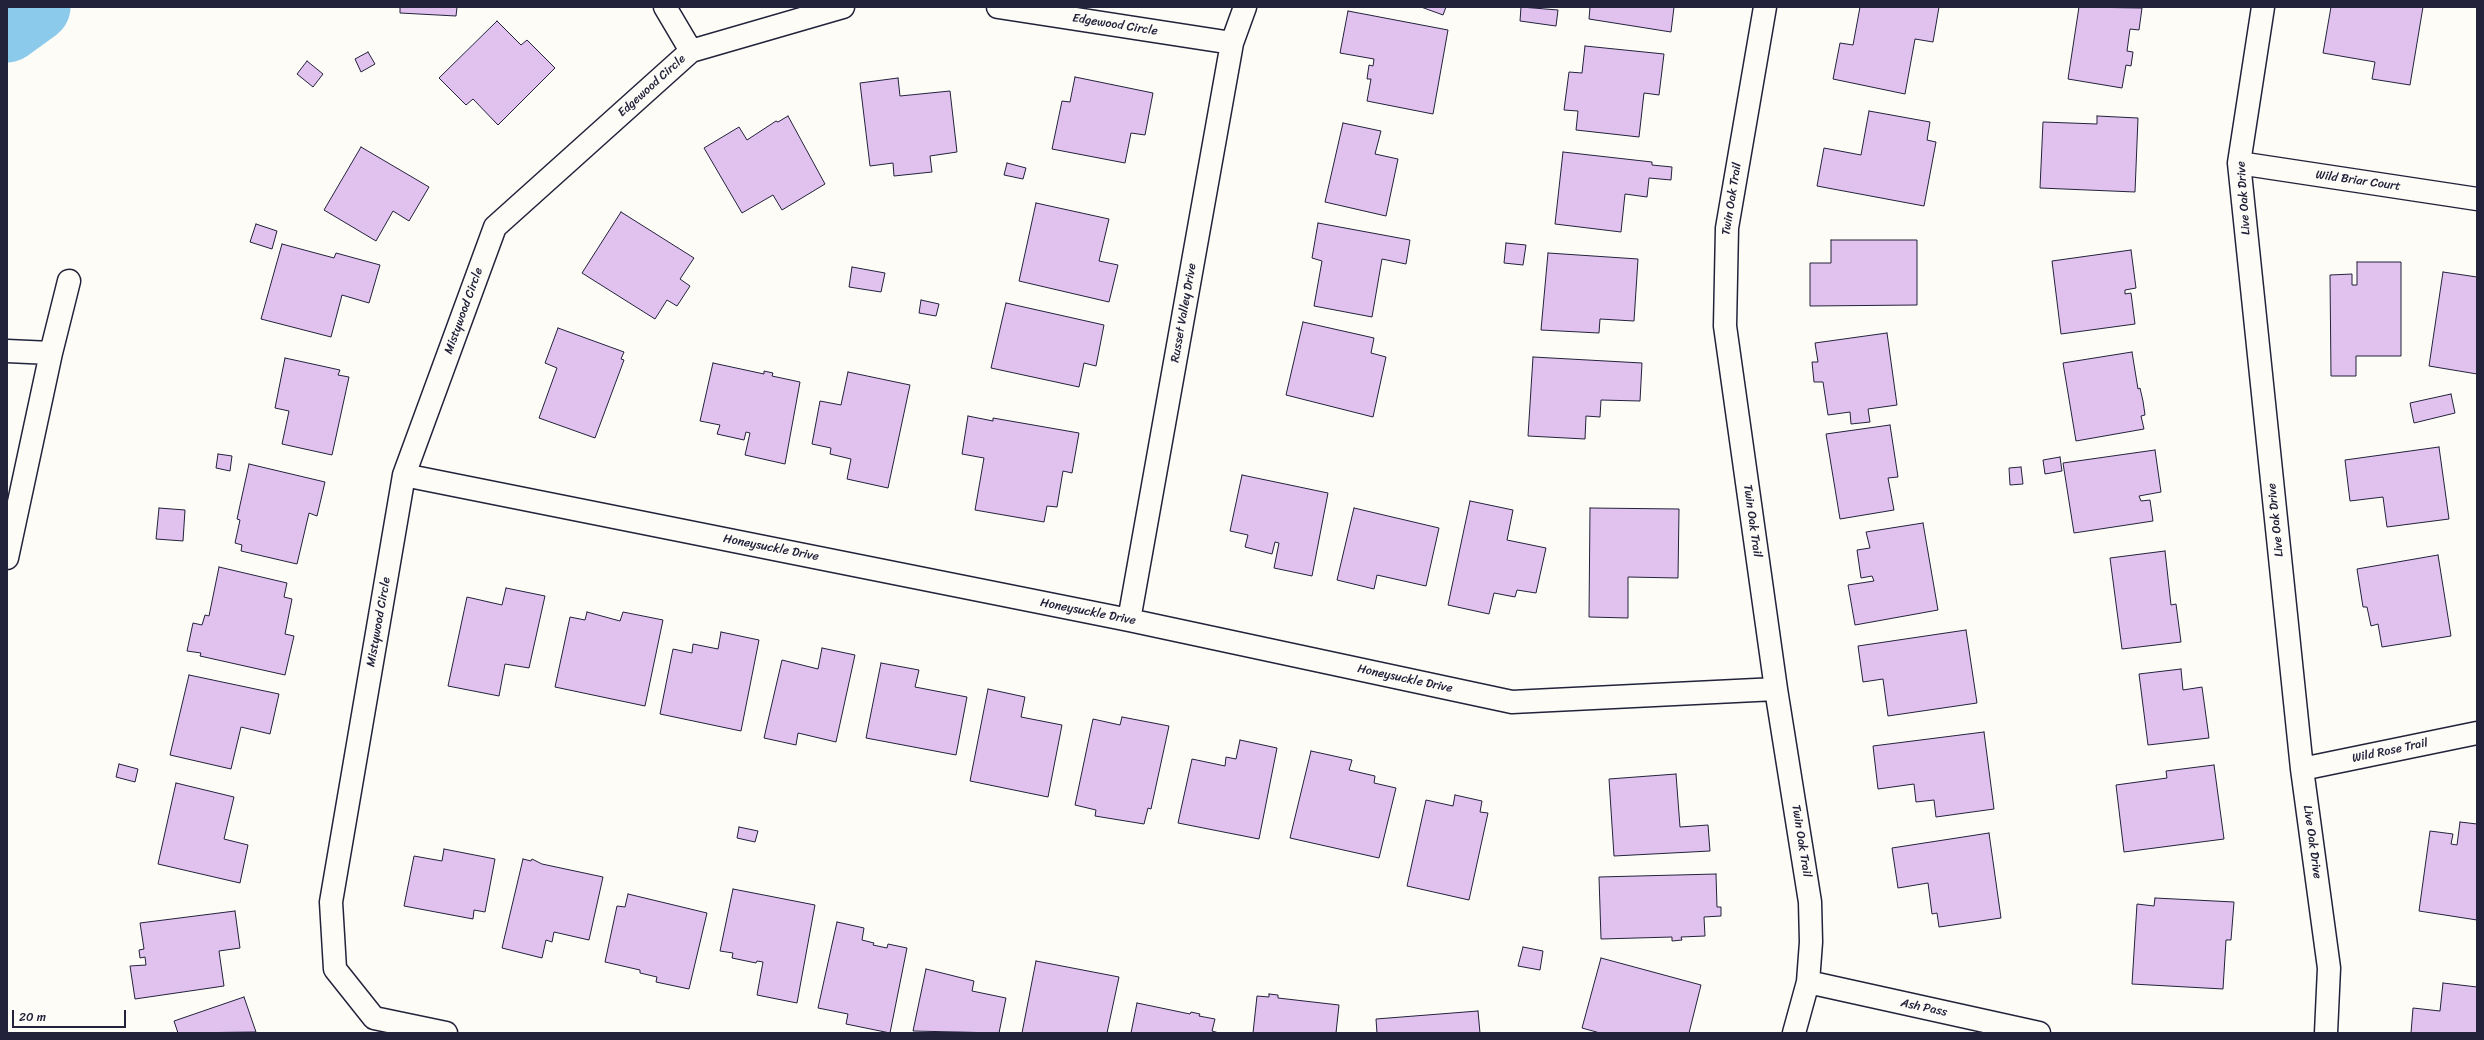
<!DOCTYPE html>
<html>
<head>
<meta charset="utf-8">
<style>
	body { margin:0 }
	#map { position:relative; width:2484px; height:1040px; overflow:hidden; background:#fdfcf7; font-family:Sriracha,sans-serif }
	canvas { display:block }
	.frame { position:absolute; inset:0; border:8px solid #22223b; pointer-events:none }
	.scale { position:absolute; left:12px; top:1010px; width:114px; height:18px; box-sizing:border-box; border:2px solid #22223b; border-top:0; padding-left:5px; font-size:12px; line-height:14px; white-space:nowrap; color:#22223b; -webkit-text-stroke:3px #fdfcf7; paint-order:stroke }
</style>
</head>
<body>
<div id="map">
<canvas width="2484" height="1040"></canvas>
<div class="frame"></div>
<div class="scale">20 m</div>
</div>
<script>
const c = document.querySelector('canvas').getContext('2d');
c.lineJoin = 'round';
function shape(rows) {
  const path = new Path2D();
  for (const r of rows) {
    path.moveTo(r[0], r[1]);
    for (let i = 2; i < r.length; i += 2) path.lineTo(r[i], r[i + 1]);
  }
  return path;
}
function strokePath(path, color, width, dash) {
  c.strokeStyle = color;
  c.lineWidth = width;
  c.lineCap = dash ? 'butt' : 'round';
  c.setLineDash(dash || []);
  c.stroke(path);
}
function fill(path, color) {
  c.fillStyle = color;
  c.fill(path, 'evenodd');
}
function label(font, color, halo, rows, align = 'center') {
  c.font = font + ' Sriracha,sans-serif';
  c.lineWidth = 3;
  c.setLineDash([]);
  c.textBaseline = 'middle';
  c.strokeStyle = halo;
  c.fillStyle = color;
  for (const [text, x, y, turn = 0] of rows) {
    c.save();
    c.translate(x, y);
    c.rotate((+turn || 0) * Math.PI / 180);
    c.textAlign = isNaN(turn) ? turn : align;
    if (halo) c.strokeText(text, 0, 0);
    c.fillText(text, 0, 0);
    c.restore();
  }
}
strokePath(shape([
	[7,28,36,7]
]), '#8ccaec', 69);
const building = shape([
	[400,7,457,7,456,16,400,13,400,7],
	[1421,7,1446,7,1443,15,1421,7],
	[1521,7,1558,10,1556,26,1520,21,1521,7],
	[1590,7,1674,7,1671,32,1589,19,1590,7],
	[1860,7,1939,7,1933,42,1915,39,1905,94,1833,79,1840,43,1853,45,1860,7],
	[2079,7,2142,8,2139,30,2130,29,2127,51,2133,52,2131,66,2126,65,2122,88,2068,79,2079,7],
	[2331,7,2423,7,2410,85,2372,79,2375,62,2323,53,2331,7],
	[1348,11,1448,30,1433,114,1367,101,1371,79,1367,79,1369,65,1373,66,1374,59,1340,53,1348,11],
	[497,21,521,45,527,40,555,68,498,125,473,99,466,105,439,78,497,21],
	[1585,46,1664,54,1659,95,1644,93,1639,137,1576,130,1578,111,1564,110,1569,72,1582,73,1585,46],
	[368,52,375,64,361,72,355,59,368,52],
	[307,61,323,74,313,87,297,74,307,61],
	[1075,77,1153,93,1145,135,1131,133,1125,163,1052,149,1062,101,1070,102,1075,77],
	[898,78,900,96,950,91,957,152,930,156,932,172,894,176,893,163,870,166,860,83,898,78],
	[1869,111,1930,122,1927,140,1936,142,1924,206,1817,186,1824,148,1861,155,1869,111],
	[788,116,825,184,782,210,773,195,742,213,704,148,739,127,747,140,776,121,778,122,788,116],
	[2097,116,2138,118,2135,192,2040,188,2043,122,2097,124,2097,116],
	[1343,123,1381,131,1375,154,1398,159,1386,216,1325,202,1343,123],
	[361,147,429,187,409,221,393,211,376,241,324,210,361,147],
	[1563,152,1652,162,1652,165,1672,167,1671,180,1649,178,1647,197,1625,194,1621,232,1555,224,1563,152],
	[1007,163,1026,168,1023,179,1004,175,1007,163],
	[1036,203,1109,219,1099,261,1118,265,1109,302,1019,281,1036,203],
	[621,212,694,258,680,279,690,286,677,306,667,300,655,319,582,273,621,212],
	[1318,223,1410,240,1406,264,1382,259,1372,317,1314,306,1322,261,1312,258,1318,223],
	[256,224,277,231,272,249,250,242,256,224],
	[1831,240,1917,240,1917,305,1810,306,1810,263,1831,263,1831,240],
	[1506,243,1526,245,1523,265,1504,263,1506,243],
	[282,244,334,258,336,253,380,265,369,303,342,295,331,337,261,319,282,244],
	[2131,250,2136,288,2125,290,2125,294,2131,293,2135,324,2061,334,2052,261,2131,250],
	[1548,253,1638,259,1634,321,1600,319,1599,333,1541,330,1548,253],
	[2357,262,2401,262,2401,356,2356,356,2356,376,2331,376,2330,275,2352,274,2352,285,2357,285,2357,262],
	[852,267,885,273,881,292,849,287,852,267],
	[2443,272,2477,277,2477,374,2429,366,2443,272],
	[921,300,939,304,936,316,919,313,921,300],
	[1006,303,1104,325,1096,366,1084,363,1079,387,991,368,1006,303],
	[1303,322,1374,338,1371,353,1386,357,1373,417,1286,395,1303,322],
	[558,328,624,352,621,359,624,360,595,438,539,418,557,368,545,363,558,328],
	[1887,333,1897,405,1868,409,1870,422,1851,424,1850,412,1828,415,1823,382,1814,382,1812,362,1818,362,1815,343,1887,333],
	[2132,352,2138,389,2140,388,2143,401,2145,415,2141,416,2144,429,2076,441,2063,363,2132,352],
	[1533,357,1642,363,1640,401,1601,400,1600,417,1586,416,1585,439,1528,436,1533,357],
	[285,358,340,370,338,375,349,377,332,455,282,444,289,411,275,408,285,358],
	[713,363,764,374,764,371,773,373,772,376,800,382,785,464,745,455,750,433,746,432,744,440,717,434,720,425,700,421,713,363],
	[848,372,910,385,888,488,847,479,851,459,830,454,831,448,812,444,820,401,841,405,848,372],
	[2451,394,2455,413,2414,423,2410,403,2451,394],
	[968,416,993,421,993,418,1079,433,1072,473,1063,471,1057,507,1047,506,1044,522,975,510,984,458,962,454,968,416],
	[1890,425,1898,477,1888,478,1894,510,1840,519,1826,434,1890,425],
	[2439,447,2449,519,2387,527,2383,497,2350,501,2345,460,2439,447],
	[2155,450,2161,492,2139,496,2141,501,2150,500,2153,521,2074,533,2063,463,2155,450],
	[218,454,232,456,230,471,216,468,218,454],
	[2060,457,2062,471,2045,474,2043,460,2060,457],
	[249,464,325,482,317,516,309,513,297,564,241,551,242,545,235,543,240,520,237,519,249,464],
	[2021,467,2023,484,2010,485,2009,468,2021,467],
	[1242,475,1328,493,1312,576,1274,568,1279,543,1275,542,1272,554,1245,547,1248,535,1230,531,1242,475],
	[1470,501,1513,510,1507,540,1546,548,1536,593,1517,590,1515,597,1494,593,1489,614,1448,605,1470,501],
	[159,508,185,510,183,541,156,539,159,508],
	[1354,508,1439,528,1426,586,1377,575,1374,589,1337,580,1354,508],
	[1590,508,1679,509,1678,578,1628,577,1628,618,1589,617,1590,508],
	[1923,523,1938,610,1855,625,1848,585,1874,581,1872,576,1861,578,1857,550,1870,548,1866,532,1923,523],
	[2165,551,2171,605,2176,604,2181,642,2122,649,2110,558,2165,551],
	[2438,555,2451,636,2382,647,2378,624,2371,626,2367,607,2363,607,2357,569,2438,555],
	[219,567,287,583,284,597,292,599,285,634,294,636,285,675,200,656,201,653,187,651,193,623,202,625,205,615,209,616,219,567],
	[506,588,545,596,529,668,505,664,499,696,448,686,467,597,502,605,506,588],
	[587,612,620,621,623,612,663,620,645,706,555,687,570,617,585,620,587,612],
	[1966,630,1977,703,1888,716,1883,679,1863,682,1858,646,1966,630],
	[721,632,759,640,741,731,660,714,673,649,692,653,693,644,718,649,721,632],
	[822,648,855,655,836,742,798,733,796,745,764,738,782,660,818,669,822,648],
	[881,663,919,670,915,687,967,697,956,755,866,738,881,663],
	[2181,669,2183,690,2202,687,2209,738,2148,745,2139,674,2181,669],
	[189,675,279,694,270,734,241,727,231,769,170,755,189,675],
	[988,689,1025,697,1021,717,1062,725,1048,797,970,781,988,689],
	[1122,717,1169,726,1151,809,1148,808,1144,824,1095,816,1096,810,1075,805,1093,719,1120,725,1122,717],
	[1984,732,1994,809,1936,817,1934,800,1916,802,1914,784,1878,789,1873,746,1984,732],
	[1240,740,1277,748,1259,839,1178,823,1192,759,1225,766,1226,757,1236,759,1240,740],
	[1311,751,1352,760,1349,770,1375,776,1374,783,1396,788,1379,858,1290,838,1311,751],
	[119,764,138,769,135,782,116,777,119,764],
	[2214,765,2224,839,2124,852,2116,785,2167,778,2166,771,2214,765],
	[1676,774,1680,827,1708,825,1710,851,1614,856,1609,779,1676,774],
	[176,783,234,797,224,839,248,845,240,883,158,864,176,783],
	[1455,795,1482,801,1480,812,1488,813,1469,900,1407,886,1426,800,1453,806,1455,795],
	[2460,822,2477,824,2477,920,2419,911,2430,831,2453,834,2451,844,2457,845,2460,822],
	[739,827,758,831,755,842,737,838,739,827],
	[1989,833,2001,918,1939,927,1937,913,1932,914,1928,883,1898,888,1892,848,1989,833],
	[444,849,495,859,485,912,474,910,473,919,404,906,414,856,442,861,444,849],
	[523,859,531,861,532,859,542,864,603,877,589,940,554,932,552,942,546,940,542,958,502,948,523,859],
	[1716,874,1717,907,1721,907,1721,916,1704,917,1705,936,1681,937,1682,940,1672,941,1672,937,1601,939,1599,877,1716,874],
	[733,889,815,905,797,1003,757,995,763,962,757,961,756,963,732,958,733,953,720,951,733,889],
	[628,894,707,913,689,989,656,982,657,977,640,973,640,970,605,962,617,906,625,907,628,894],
	[2155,898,2234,902,2231,940,2226,940,2223,989,2132,984,2137,904,2154,906,2155,898],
	[235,911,240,948,219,951,224,986,135,999,130,966,146,965,145,957,140,958,139,950,144,949,140,923,235,911],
	[837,922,864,928,862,940,874,943,873,945,887,948,888,944,907,948,890,1033,846,1024,848,1014,818,1008,837,922],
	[1523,947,1543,951,1540,970,1518,966,1523,947],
	[1601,958,1701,985,1689,1033,1600,1033,1582,1028,1601,958],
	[1036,961,1119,977,1107,1033,1022,1033,1036,961],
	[926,969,974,981,972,991,1006,998,999,1033,913,1031,926,969],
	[2443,983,2477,987,2477,1033,2411,1033,2413,1008,2440,1011,2443,983],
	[1269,994,1278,995,1278,998,1339,1005,1336,1033,1253,1033,1257,996,1269,997,1269,994],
	[244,997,256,1032,178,1033,174,1021,244,997],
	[1137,1003,1190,1014,1191,1012,1200,1014,1199,1016,1215,1019,1212,1031,1219,1033,1131,1033,1137,1003],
	[1478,1011,1480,1033,1377,1033,1376,1019,1478,1011]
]);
fill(building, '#e1c2ef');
strokePath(building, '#22223b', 1);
const minor = shape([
	[665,7,691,51],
	[998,7,1232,43],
	[1765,7,1727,228,1725,326,1776,689,1810,902,1811,942,1808,982,1794,1033],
	[2263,7,2239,163,2302,769,2329,968,2326,1033],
	[2239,163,2477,199],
	[7,351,51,353],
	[404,475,1129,620,1512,702,1776,689],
	[7,558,51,353,69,281],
	[1129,620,1232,43,1245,7],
	[2302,769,2477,733],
	[1808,982,2039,1033],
	[446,1033,374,1018,335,969,331,902,404,475,495,227,691,51,843,7]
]);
strokePath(minor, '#22223b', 25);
strokePath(minor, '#fdfcf7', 22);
label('12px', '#22223b', '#fdfcf7', [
	["Edgewood Circle",1115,25,9],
	["Edgewood Circle",652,86,-42],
	["Wild Briar Court",2358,181,8],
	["Live Oak Drive",2244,198,-94],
	["Twin Oak Trail",1732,199,-81],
	["Mistywood Circle",464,311,-70],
	["Russet Valley Drive",1184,313,-80],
	["Live Oak Drive",2276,520,-96],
	["Twin Oak Trail",1752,521,82],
	["Honeysuckle Drive",771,548,11],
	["Honeysuckle Drive",1088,612,11],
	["Mistywood Circle",379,622,-80],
	["Honeysuckle Drive",1405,679,12],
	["Wild Rose Trail",2390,751,-12],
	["Twin Oak Trail",1801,841,81],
	["Live Oak Drive",2312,842,82],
	["Ash Pass",1924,1008,12]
]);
</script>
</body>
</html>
